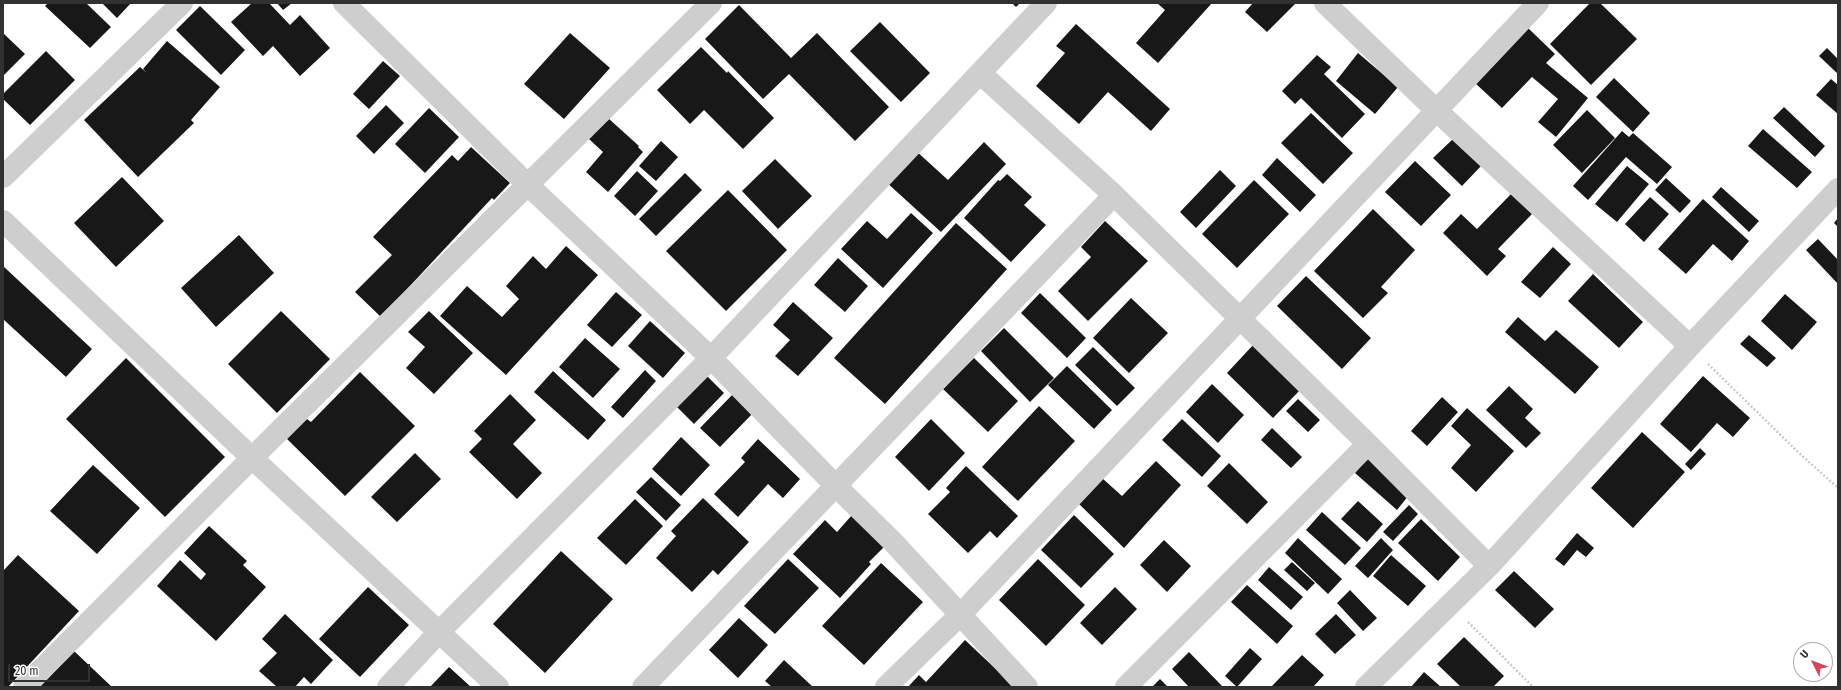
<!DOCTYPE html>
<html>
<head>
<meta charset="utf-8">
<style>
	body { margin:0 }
	#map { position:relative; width:1841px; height:690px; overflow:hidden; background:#fff; font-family:"Fira Sans Condensed",sans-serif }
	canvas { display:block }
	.frame { position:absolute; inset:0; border:4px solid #313131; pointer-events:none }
	.north { position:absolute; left:1793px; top:642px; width:40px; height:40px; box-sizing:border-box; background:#fff; border:1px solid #adadad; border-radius:50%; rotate:312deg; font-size:11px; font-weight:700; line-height:16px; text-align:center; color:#313131 }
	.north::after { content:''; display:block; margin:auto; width:14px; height:18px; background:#d9435a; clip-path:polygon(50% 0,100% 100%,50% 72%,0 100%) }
	.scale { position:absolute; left:8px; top:664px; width:82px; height:18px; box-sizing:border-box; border:2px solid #313131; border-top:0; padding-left:5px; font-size:12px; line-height:14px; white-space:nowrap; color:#313131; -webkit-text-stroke:3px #fff; paint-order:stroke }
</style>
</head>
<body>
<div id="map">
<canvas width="1841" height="690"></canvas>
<div class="frame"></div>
<div class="north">U</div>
<div class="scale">20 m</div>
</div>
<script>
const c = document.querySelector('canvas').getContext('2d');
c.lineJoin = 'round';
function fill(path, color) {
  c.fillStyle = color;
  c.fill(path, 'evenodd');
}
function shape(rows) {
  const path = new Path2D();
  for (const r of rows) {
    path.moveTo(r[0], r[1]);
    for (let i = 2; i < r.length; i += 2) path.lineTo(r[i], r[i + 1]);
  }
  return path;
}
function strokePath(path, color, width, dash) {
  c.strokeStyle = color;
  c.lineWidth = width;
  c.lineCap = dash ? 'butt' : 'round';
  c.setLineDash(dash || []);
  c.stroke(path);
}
fill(shape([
	[48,3,86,3,111,27,90,48,45,6],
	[102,3,131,3,117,18],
	[252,3,269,3,290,25,300,15,330,48,300,76,273,46,263,56,231,22],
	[277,3,292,3,283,10],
	[1012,3,1020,3,1016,7],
	[1157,3,1212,3,1158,63,1136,43,1165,10],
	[1253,3,1296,3,1267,32,1245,12],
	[1590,3,1600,3,1637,39,1591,85,1550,44],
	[739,5,791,58,817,33,889,107,855,141,789,74,763,99,705,39],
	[200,6,245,50,221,75,176,30],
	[880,22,930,73,901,102,850,51],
	[1076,24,1170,109,1151,131,1108,92,1079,124,1036,86,1065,53,1056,46],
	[1528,28,1555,54,1546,63,1588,98,1556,137,1538,122,1558,99,1532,77,1502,108,1475,83],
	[3,33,25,54,3,76],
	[570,33,610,68,564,119,524,84],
	[167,41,220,87,191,120,194,123,138,177,84,120,140,67,147,73,143,69],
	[701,47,727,73,728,71,774,118,743,149,704,110,690,124,657,90],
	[1827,48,1838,59,1838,74,1819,56],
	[46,51,75,80,30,125,3,99,3,94],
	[1358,53,1398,87,1375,114,1336,81],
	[1317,55,1331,67,1324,74,1365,114,1342,138,1301,98,1295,104,1282,91],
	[383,61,400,76,369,109,353,94],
	[1614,78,1650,113,1633,132,1596,97],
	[1831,79,1838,85,1838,114,1816,95],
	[386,105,404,123,374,154,356,136],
	[1784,107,1825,146,1815,157,1773,118],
	[429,108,459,137,425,173,395,144],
	[1587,110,1615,138,1582,173,1553,145],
	[1311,113,1353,153,1323,184,1281,143],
	[608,118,639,146,638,147,643,152,608,192,586,172,603,152,589,139],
	[1763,129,1812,172,1797,188,1748,146],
	[1622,131,1629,137,1633,133,1672,167,1657,184,1626,157,1588,200,1573,186],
	[1453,139,1481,166,1462,186,1433,158],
	[661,141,678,157,656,181,639,166],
	[984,142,1006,164,941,232,885,181,914,149,948,180],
	[471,147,510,183,494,200,492,198,381,317,355,292,392,255,373,237,452,155,458,161],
	[1277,158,1316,195,1300,212,1262,175],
	[775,159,812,196,778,229,742,191],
	[1415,161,1451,195,1421,226,1385,192],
	[1627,166,1649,184,1617,222,1595,204],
	[1220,170,1236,186,1196,228,1180,212],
	[637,171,658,191,635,216,614,196],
	[685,173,702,190,656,236,639,219],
	[1007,174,1032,197,1024,205,1046,225,1011,262,964,218,998,180,1000,181],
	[122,177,164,221,116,267,74,223],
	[1666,178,1691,201,1680,213,1655,190],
	[1254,180,1289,214,1237,268,1202,234],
	[1721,187,1759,221,1749,232,1712,197],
	[728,190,787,250,726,311,666,251],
	[1511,194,1532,214,1498,249,1506,256,1487,276,1443,233,1461,214,1477,229],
	[1650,197,1669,214,1644,242,1625,224],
	[1703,199,1749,241,1732,261,1713,244,1686,274,1658,249],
	[1373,209,1415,250,1381,287,1388,293,1363,318,1314,271],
	[911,213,933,233,883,288,841,249,867,221,887,239],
	[1838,218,1838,227,1834,223],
	[1105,221,1148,261,1088,321,1058,291,1091,257,1081,247],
	[956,223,1007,269,885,404,834,358],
	[239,235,274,273,216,327,181,288],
	[1818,239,1838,260,1838,284,1806,250],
	[566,246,598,275,506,375,440,316,467,286,502,317,519,299,506,286,533,256,546,269],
	[1553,247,1571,264,1540,298,1521,282],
	[838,258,868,286,845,312,814,285],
	[3,266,92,349,66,377,3,319],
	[1593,274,1643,322,1619,348,1568,301],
	[1306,276,1371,338,1342,369,1277,306],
	[616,292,642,315,612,347,587,325],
	[1040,293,1086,338,1067,358,1021,313],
	[1785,294,1817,322,1792,350,1761,321],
	[1131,298,1168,333,1129,373,1093,338],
	[793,302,833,338,798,376,775,356,790,340,773,325],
	[281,311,330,359,277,413,228,364],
	[429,311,473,353,434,394,406,368,425,347,408,332],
	[1518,317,1545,341,1556,330,1599,367,1575,394,1505,332],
	[650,321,685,353,663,378,628,346],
	[1004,328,1054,378,1030,402,981,351],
	[1749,335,1776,358,1767,367,1740,344],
	[585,338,620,369,593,398,559,367],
	[1254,344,1301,389,1273,418,1227,373],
	[1093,347,1135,388,1117,406,1075,365],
	[126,358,225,457,165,517,66,419],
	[974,358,1018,401,988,432,943,389],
	[1067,366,1112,410,1094,429,1048,385],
	[645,370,656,381,623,418,611,407],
	[553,371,606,420,588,440,534,392],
	[360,372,415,426,345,496,287,439,307,419,311,422],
	[707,376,724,393,694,424,677,407],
	[1703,376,1750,418,1733,437,1717,423,1691,452,1660,424],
	[1212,384,1244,415,1218,443,1186,412],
	[1509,386,1533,409,1525,418,1541,433,1526,448,1486,410],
	[735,392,755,411,720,447,700,428],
	[510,394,536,420,513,444,542,473,517,499,469,452,482,439,474,431],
	[1442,397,1458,412,1427,446,1411,431],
	[1298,399,1320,420,1308,432,1286,411],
	[1039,406,1075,441,1018,501,982,467],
	[1467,408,1514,451,1476,492,1451,468,1471,445,1451,426],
	[931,419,965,453,929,491,895,457],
	[1182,419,1221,456,1202,477,1162,440],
	[1272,428,1302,457,1291,468,1261,440],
	[1642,432,1685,472,1633,528,1591,488],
	[681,437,710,465,681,496,652,469],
	[758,439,800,479,783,498,768,484,738,517,714,494,745,462,741,458],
	[1700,448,1706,454,1691,470,1685,464],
	[415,453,441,479,397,522,371,497],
	[1368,458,1409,495,1397,510,1355,473],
	[1156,461,1181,485,1124,548,1078,503,1102,478,1122,496],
	[1229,463,1268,502,1247,524,1207,486],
	[93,465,140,508,97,554,50,511],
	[966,466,1018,516,997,538,990,531,968,553,928,514,950,492,946,488],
	[651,477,681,505,666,521,636,492],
	[703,498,749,542,718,575,713,570,692,592,656,558,676,536,671,531],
	[635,499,663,526,626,565,597,538],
	[1358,501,1383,524,1367,542,1341,519],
	[1409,505,1418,514,1393,541,1383,532],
	[1322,512,1361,548,1345,565,1306,530],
	[852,515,885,546,869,562,871,564,840,598,793,554,825,520,837,532],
	[1074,515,1114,554,1081,588,1041,550],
	[1421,519,1460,557,1438,581,1398,543],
	[209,526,247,561,243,565,266,587,216,641,157,586,180,560,201,580,206,574,184,553],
	[1577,533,1594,548,1586,557,1577,550,1564,566,1555,559],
	[1298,538,1342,579,1328,594,1285,553],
	[1381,538,1393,550,1368,578,1355,566],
	[1164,540,1191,566,1167,592,1140,565],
	[561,551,613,599,545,673,493,624],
	[18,555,79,611,8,687,6,687,3,685,3,571],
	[1391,555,1426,586,1408,606,1373,576],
	[788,559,819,588,775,634,744,606],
	[1038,559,1085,605,1046,646,999,600],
	[1292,562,1315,583,1307,591,1284,570],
	[881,563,923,602,864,665,822,626],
	[1269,567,1303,597,1291,610,1258,580],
	[1514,571,1554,609,1535,628,1495,590],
	[1247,585,1293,626,1277,644,1231,602],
	[368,587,409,625,360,677,319,639],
	[1115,587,1137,609,1102,645,1080,623],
	[1350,590,1377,618,1363,631,1337,603],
	[285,614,333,660,311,684,304,677,295,687,277,687,259,671,277,653,262,639],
	[1336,614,1356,635,1335,654,1315,634],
	[739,618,768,645,738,678,709,650],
	[1464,637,1504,676,1493,687,1461,687,1437,664],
	[965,640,1015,687,908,687,919,675,926,682],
	[1250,648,1262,659,1237,687,1225,676],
	[74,651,112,687,40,687],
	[1189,652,1223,687,1189,687,1172,669],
	[1302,655,1324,675,1313,687,1271,687],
	[784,660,813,687,772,687,765,681],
	[449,667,471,687,430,687],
	[1424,672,1441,687,1411,687],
	[1160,679,1168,687,1152,687]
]), '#181818');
strokePath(shape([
	[1708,364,1799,453,1838,488],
	[1468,622,1533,687]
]), '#cbcbcb', 2.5, [2, 2]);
strokePath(shape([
	[344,3,528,185,711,358,836,486,893,542,1027,687],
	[1325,3,1436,110,1690,346],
	[980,73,1114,195,1368,444,1489,566],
	[3,177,182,3],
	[3,221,252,458,498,687],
	[24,687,252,458,711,3],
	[388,687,439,632,711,358,1046,3],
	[643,687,1114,195],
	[886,687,960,615,1538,3],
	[1126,687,1368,444],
	[1366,687,1489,566,1690,346,1838,189]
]), '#cecece', 22);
</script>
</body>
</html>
